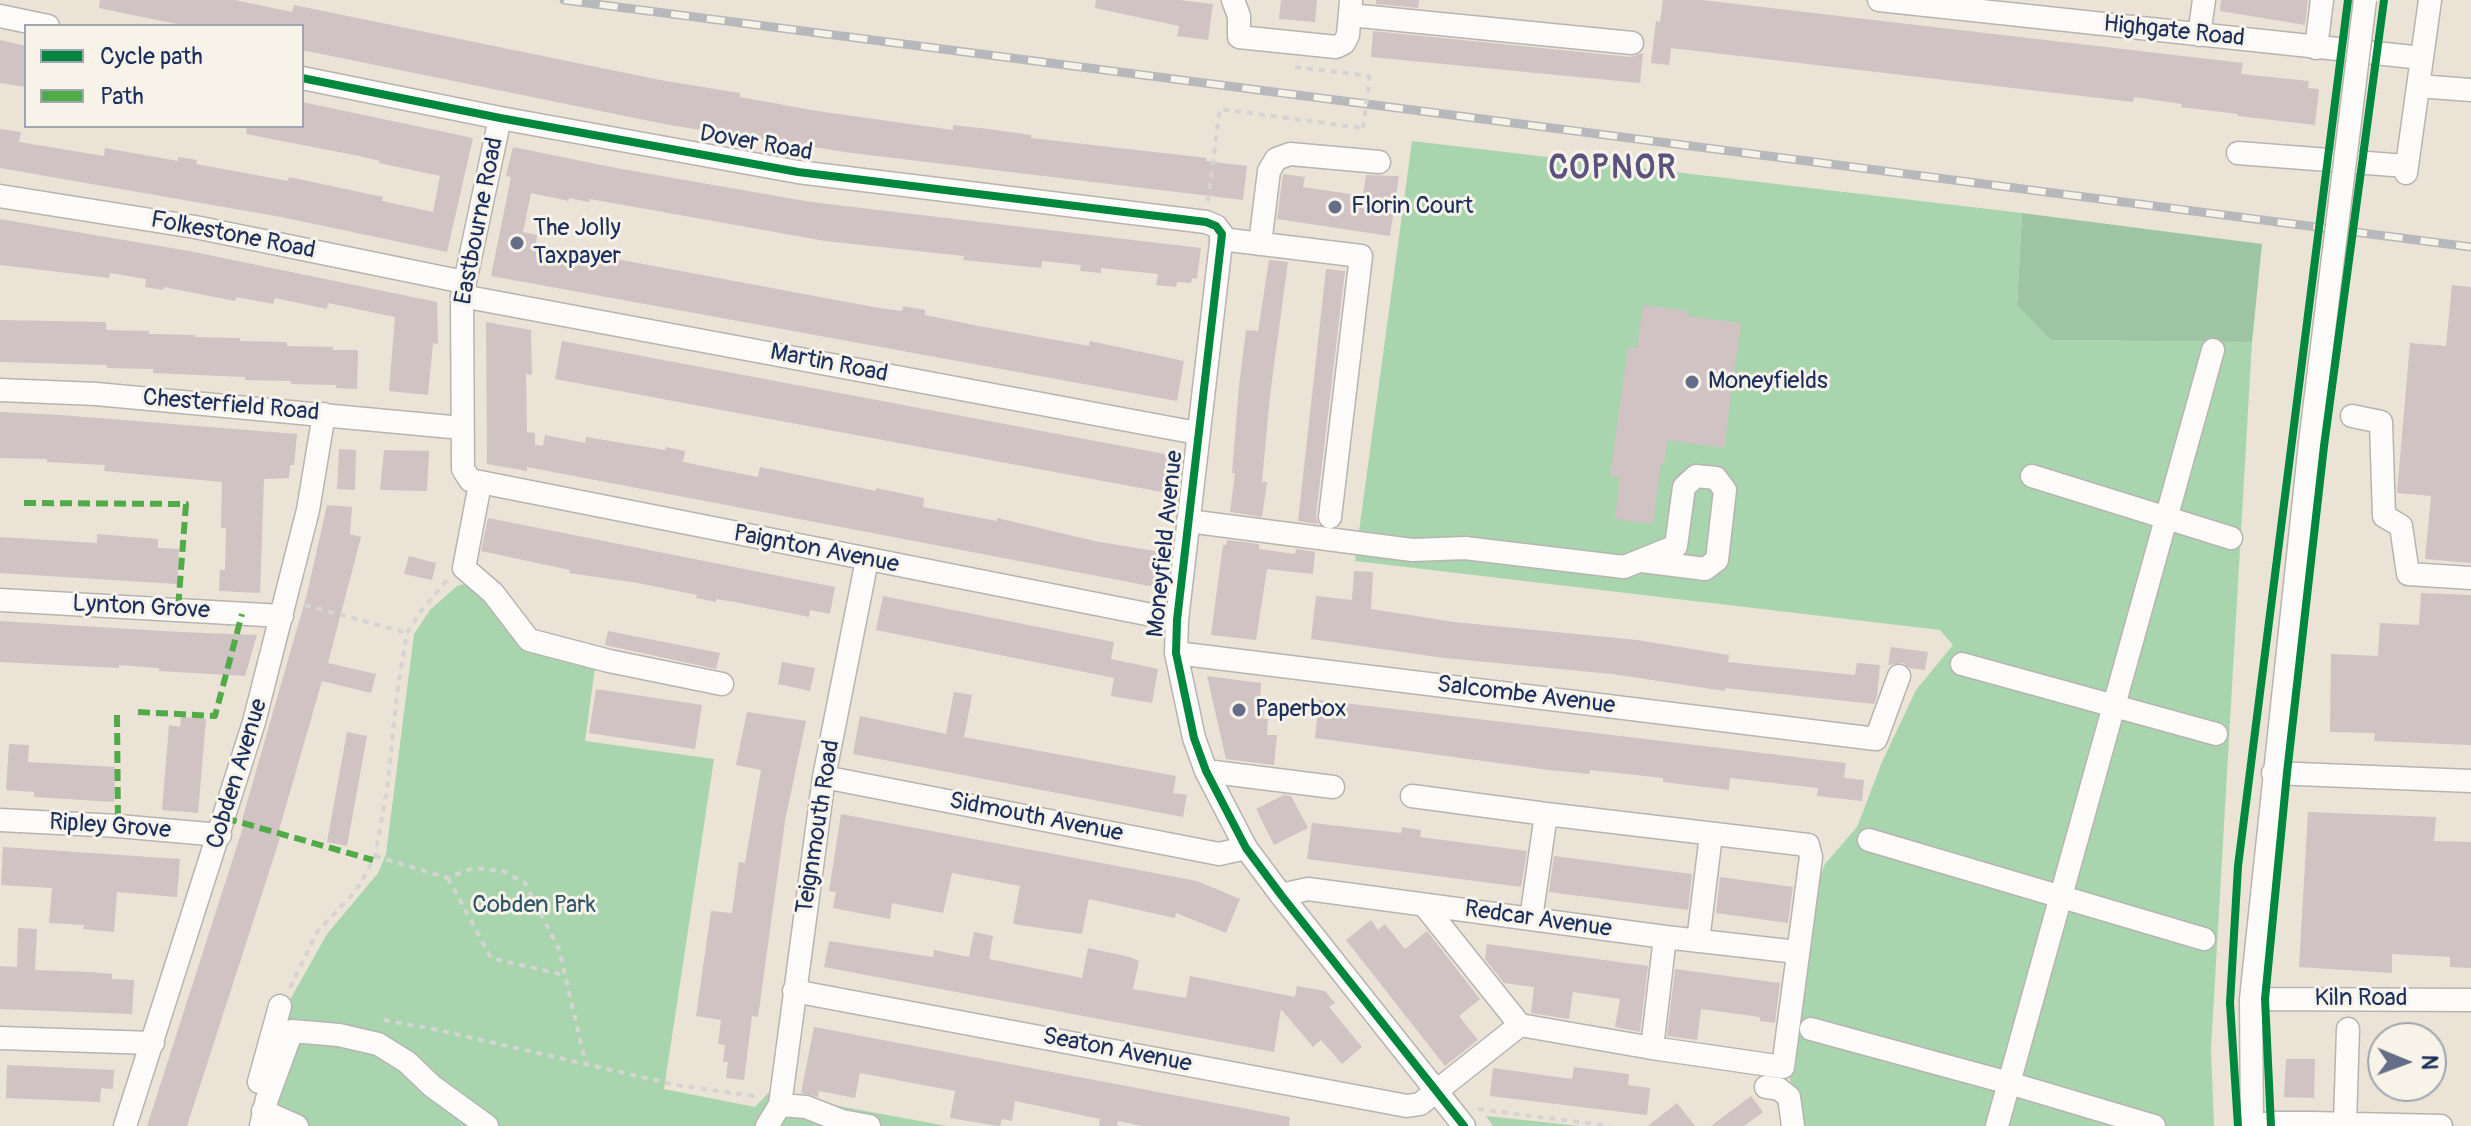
<!DOCTYPE html>
<html>
<head>
<meta charset="utf-8">
<style>
	body { margin:0 }
	#map { position:relative; width:2471px; height:1126px; overflow:hidden; background:#ebe3d6; font-family:Pangolin,sans-serif }
	canvas { display:block }
	.legend { position:absolute; left:24px; top:24px; width:280px; height:104px; box-sizing:border-box; background:#f7f3e8; border:2px solid #9fa5b1; margin:0; padding:10px 14px; list-style:none; font-size:24px; color:#1b2f5e }
	.legend li { display:flex; align-items:center; gap:16px; height:40px }
	.legend b { width:40px; border:2px solid #9fa5b1 }
	.north { position:absolute; left:2367px; top:1022px; width:80px; height:80px; box-sizing:border-box; background:#f7f3e8; border:2px solid #9fa5b1; border-radius:50%; rotate:91deg; font-size:22px; font-weight:700; line-height:32px; text-align:center; color:#1b2f5e }
	.north::after { content:''; display:block; margin:auto; width:28px; height:36px; background:#646e88; clip-path:polygon(50% 0,100% 100%,50% 72%,0 100%) }
</style>
</head>
<body>
<div id="map">
<canvas width="2471" height="1126"></canvas>
<ul class="legend">
<li><b style="height:10px;background:#00873e"></b>Cycle path</li>
<li><b style="height:10px;background:#52ab49"></b>Path</li>
</ul>
<div class="north">N</div>
</div>
<script>
const c = document.querySelector('canvas').getContext('2d');
c.lineJoin = 'round';
function fill(path, color) {
  c.fillStyle = color;
  c.fill(path, 'evenodd');
}
function shape(rows) {
  const path = new Path2D();
  for (const r of rows) {
    path.moveTo(r[0], r[1]);
    for (let i = 2; i < r.length; i += 2) path.lineTo(r[i], r[i + 1]);
  }
  return path;
}
function strokePath(path, color, width, dash) {
  c.strokeStyle = color;
  c.lineWidth = width;
  c.lineCap = dash ? 'butt' : 'round';
  c.setLineDash(dash || []);
  c.stroke(path);
}
function label(font, color, halo, rows, align = 'center') {
  c.font = font + ' Pangolin,sans-serif';
  c.lineWidth = 6;
  c.setLineDash([]);
  c.textBaseline = 'middle';
  c.strokeStyle = halo;
  c.fillStyle = color;
  for (const [text, x, y, turn = 0] of rows) {
    c.save();
    c.translate(x, y);
    c.rotate((+turn || 0) * Math.PI / 180);
    c.textAlign = isNaN(turn) ? turn : align;
    if (halo) c.strokeText(text, 0, 0);
    c.fillText(text, 0, 0);
    c.restore();
  }
}
fill(shape([
	[1412,141,2022,213,2017,304,2051,340,2252,342,2211,1049,2214,1126,1800,1126,1788,1070,1812,897,1825,864,1857,827,1882,762,1916,690,1953,645,1940,630,1355,561],
	[472,582,520,642,595,668,585,741,714,759,664,1089,755,1107,768,1093,947,1126,255,1126,291,998,327,934,378,873,386,854,414,634,430,610,457,586],
	[1486,1116,1580,1126,1493,1126]
]), '#a8d5ae');
fill(shape([
	[2022,213,2262,244,2252,342,2051,340,2017,305]
]), '#9dc5a3');
fill(shape([
	[100,0,235,0,292,12,294,5,660,80,740,93,740,97,817,111,953,130,953,125,988,129,1031,135,1031,138,1207,158,1206,161,1247,166,1243,200,852,153,669,125,302,50,302,26,186,26,99,8],
	[1096,0,1179,0,1213,4,1208,40,1177,36,1179,26,1095,8],
	[1281,0,1317,0,1315,22,1279,19],
	[1376,0,1419,0,1418,8,1376,4],
	[1663,0,1702,0,2243,63,2241,74,2309,81,2308,88,2319,89,2315,125,2238,116,2238,114,2181,107,2182,104,2134,97,2133,102,1671,48,1669,65,1651,63,1656,21,1660,22],
	[2221,0,2308,0,2305,25,2220,11],
	[1373,31,1631,57,1643,53,1640,83,1371,57],
	[0,40,26,46,26,87,0,83],
	[302,102,473,138,447,252,281,217,0,168,0,129,21,132,19,142,104,156,105,148,178,161,178,157,197,160,196,164,288,181,289,177,383,197,382,201,433,212,440,176,379,163,380,161,359,156,246,134,247,126,302,126],
	[513,147,616,168,811,202,1201,248,1197,279,1192,278,1191,283,1177,282,1176,287,1156,285,1158,274,1101,268,1101,273,1080,271,1081,265,1042,261,1041,268,963,260,964,256,825,241,590,199,589,202,569,198,569,201,531,193,523,232,537,235,536,244,879,308,902,311,903,306,925,310,925,315,979,326,1089,346,1090,341,1184,361,1177,401,491,276,511,177,506,176],
	[1283,174,1305,177,1303,187,1363,196,1366,175,1399,176,1390,236,1277,219],
	[0,219,189,251,437,302,438,344,433,343,428,395,389,391,395,317,328,303,327,309,275,298,273,304,236,297,235,301,164,287,163,290,145,287,146,279,110,273,109,278,0,265],
	[1269,260,1288,262,1270,395,1262,482,1267,482,1262,517,1230,512,1235,473,1232,473,1239,386,1246,330,1258,331],
	[1326,269,1345,271,1316,515,1318,524,1298,521],
	[2452,285,2471,287,2471,563,2425,559,2431,496,2397,493,2410,343,2446,346],
	[1643,305,1688,311,1687,316,1741,323,1724,448,1668,440,1664,463,1661,463,1653,524,1615,519,1620,478,1610,476,1628,347,1637,348],
	[0,320,106,322,106,330,149,331,149,334,195,335,195,337,240,338,240,341,287,342,287,346,333,347,333,350,358,350,357,389,336,388,336,385,291,384,291,381,245,380,245,377,153,373,153,369,107,368,107,365,0,362],
	[486,322,531,330,532,375,526,374,527,432,535,433,535,445,543,446,545,435,585,443,586,437,665,450,666,447,685,451,683,462,758,477,760,467,876,491,876,488,924,498,923,507,997,521,997,518,1099,542,1162,552,1155,587,527,467,527,471,487,464],
	[562,341,1170,455,1162,492,555,379],
	[0,412,61,415,297,434,294,465,290,465,289,478,264,479,260,593,219,591,220,570,225,570,226,528,221,528,222,482,104,471,105,465,47,462,47,459,0,458],
	[339,449,356,450,355,490,337,489],
	[384,450,429,451,427,491,380,490],
	[327,505,352,507,350,534,361,537,328,663,376,674,371,693,322,681,277,837,280,838,187,1126,147,1126,245,821,242,820,307,594],
	[488,518,835,587,830,614,810,610,809,617,735,602,716,599,716,602,696,598,697,595,638,583,569,573,570,570,481,551],
	[97,534,158,539,158,548,179,549,177,584,0,573,0,537,97,543],
	[1227,540,1259,544,1259,549,1295,554,1296,549,1315,552,1313,574,1267,569,1256,640,1211,635,1223,545,1226,545],
	[409,556,436,563,432,580,404,574],
	[1354,571,1373,572,1371,609,1454,622,1637,640,1729,655,1728,662,1765,666,1855,675,1857,663,1880,665,1877,696,1874,704,1725,688,1725,691,1612,674,1444,658,1311,639,1316,596,1352,600],
	[2421,593,2471,595,2471,745,2374,741,2375,733,2330,732,2331,654,2378,656,2380,623,2419,625],
	[883,596,1114,642,1111,659,1158,669,1152,703,1111,696,1114,678,876,630],
	[0,621,180,632,257,635,245,676,159,671,159,668,119,665,119,668,0,662],
	[608,631,720,653,716,669,605,645],
	[1891,647,1928,652,1925,670,1910,668,1903,663,1888,665],
	[782,662,815,668,810,691,778,684],
	[1207,676,1261,683,1260,700,1265,701,1263,719,1268,719,1267,735,1277,735,1274,765,1226,759],
	[596,689,702,705,695,749,589,733],
	[954,692,972,695,964,737,1176,776,1173,793,1187,795,1183,817,853,754,860,716,946,734],
	[1319,700,1846,763,1844,778,1864,780,1862,801,1817,796,1818,788,1792,785,1730,778,1729,790,1663,782,1663,778,1590,770,1590,774,1549,770,1315,738],
	[747,712,806,721,785,821,758,1017,752,1016,744,1080,726,1078,728,1062,723,1062,725,1045,718,1044,721,1020,696,1016,711,911,732,913,739,862,745,863,761,770,736,765],
	[181,717,206,719,198,813,162,810,169,725,180,727],
	[347,732,367,736,347,846,327,842],
	[9,744,29,745,28,762,115,767,114,802,34,797,34,792,6,790],
	[1284,795,1291,796,1308,828,1274,845,1256,809],
	[2308,812,2436,817,2434,841,2471,842,2471,968,2450,967,2450,957,2392,954,2392,973,2299,967],
	[841,814,1197,881,1240,899,1226,933,1176,913,1175,918,1089,899,1082,934,1013,924,1020,886,952,873,943,913,892,903,890,919,833,908,836,892,829,891],
	[1312,823,1401,833,1402,827,1421,830,1420,837,1527,851,1521,887,1307,859],
	[3,847,180,859,177,897,117,892,114,932,83,929,84,925,49,923,52,888,1,885],
	[1554,856,1692,874,1688,910,1549,892],
	[1720,877,1793,887,1788,923,1716,913],
	[1371,920,1378,930,1385,924,1405,949,1427,931,1480,999,1459,1016,1478,1040,1445,1066,1346,940],
	[18,928,37,929,35,970,91,972,112,974,112,979,134,980,132,1014,0,1009,0,966,17,967],
	[974,932,993,936,989,959,1082,978,1088,948,1130,957,1139,961,1133,989,1186,998,1190,976,1295,997,1297,986,1325,991,1335,1003,1329,1007,1362,1047,1342,1064,1321,1040,1313,1047,1281,1009,1274,1052,824,967,829,941,933,957,934,950,969,957],
	[1487,944,1648,966,1640,1032,1615,1027,1620,999,1573,992,1569,1019,1531,1013,1534,987,1504,983,1485,959],
	[1675,969,1780,983,1775,1023,1760,1021,1760,1017,1701,1009,1697,1040,1667,1036],
	[814,1027,1290,1117,1289,1126,1142,1126,1118,1121,1117,1126,1099,1126,1100,1119,1015,1101,1012,1121,1002,1119,1000,1126,998,1126,950,1118,955,1091,860,1073,855,1098,819,1091,818,1097,801,1093],
	[2286,1059,2315,1059,2314,1098,2284,1097],
	[7,1065,114,1070,113,1089,101,1088,100,1102,6,1098],
	[1574,1067,1629,1074,1628,1085,1650,1088,1647,1115,1490,1096,1493,1068,1572,1079],
	[1751,1096,1763,1112,1744,1126,1711,1126],
	[1677,1103,1695,1126,1648,1126]
]), '#d1c2c4');
const minor = shape([
	[1233,0,1239,16,1239,37,1336,47,1344,43,1348,35,1351,1],
	[1879,0,2422,58],
	[1350,15,1632,43],
	[0,16,48,26],
	[2199,35,2204,0],
	[2316,48,2322,0],
	[302,78,500,118,798,172,1206,222,1216,226,1222,234,1177,620,1176,653,1194,738,1206,771,1246,848,1281,895,1464,1126],
	[2418,86,2471,90],
	[500,118,462,296,463,469,470,480,1177,620],
	[2238,153,2406,166],
	[2406,173,2430,0],
	[0,196,195,227,464,282],
	[1221,239,1361,256,1330,517],
	[1260,244,1269,171,1276,159,1290,154,1379,162],
	[462,296,1197,433],
	[0,390,96,394,462,428],
	[2352,416,2381,422,2384,516,2401,526,2408,574,2471,578],
	[2032,476,2231,538],
	[480,484,464,568,493,593,529,640,609,661,722,684],
	[1188,521,1412,550,1465,548,1624,567,1676,546,1684,487,1696,476,1716,478,1725,490,1717,560,1705,569,1642,561],
	[0,600,282,616],
	[1176,653,1876,739,1899,676],
	[1962,664,2216,734],
	[1206,771,1333,787],
	[2273,773,2471,781],
	[824,777,1219,854,1246,848],
	[1412,796,1546,814],
	[0,820,118,826,220,835],
	[1869,840,2204,939],
	[1281,895,1308,889,1665,937,1797,952],
	[1531,919,1546,814,1808,845,1811,857,1783,1067,1652,1048,1665,937],
	[1698,941,1711,835],
	[794,991,1407,1106,1420,1104,1520,1025,1424,905],
	[2251,999,2471,1000],
	[1520,1025,1652,1048],
	[1811,1029,2009,1083,2154,1126],
	[0,1038,153,1043],
	[259,1082,280,1006],
	[1766,1087,1779,1089,1789,1097,1793,1126],
	[780,1105,806,1107,842,1121,869,1126],
	[263,1111,297,1126],
	[2345,1123,2348,1029],
	[125,1126,254,722,308,510,324,414],
	[261,1126,267,1099,292,1031,339,1035,378,1044,407,1062,432,1086,487,1126],
	[767,1126,780,1105,824,777,867,560],
	[1997,1126,2213,350],
	[2252,1126,2251,999,2310,443],
	[2253,1126,2271,1123,2311,1123,2441,1126]
]);
strokePath(minor, '#b7b4b0', 25);
strokePath(shape([
	[1295,67,1370,76],
	[1208,201,1220,109,1363,128],
	[305,605,407,633],
	[375,856,448,878,473,868,503,871,525,883,559,949,586,1065],
	[448,878,491,958,564,975],
	[290,988,317,932,351,896,362,881,375,856,387,790,398,686,407,633,421,611,447,580],
	[384,1020,438,1030,676,1085,754,1096,758,1094],
	[1478,1109,1610,1126]
]), '#d5d4d3', 4, [6, 6]);
strokePath(minor, '#fcfbf9', 22);
const rail = shape([
	[564,0,2471,247]
]);
strokePath(rail, '#b6b8bb', 9);
strokePath(rail, '#f7f3e8', 6, [18]);
const minorBridge = shape([
	[2310,443,2365,0]
]);
strokePath(minorBridge, '#b7b4b0', 25, []);
strokePath(shape([
	[1363,128,1370,76]
]), '#d5d4d3', 4, [6, 6]);
strokePath(minorBridge, '#fcfbf9', 22);
strokePath(shape([
	[24,503,186,504,178,609],
	[138,712,215,716,242,614],
	[117,715,118,826],
	[225,818,373,860]
]), '#52ab49', 6, [12, 6]);
strokePath(shape([
	[302,78,500,118,798,172,1206,222,1216,226,1222,234,1177,620,1176,653,1194,738,1206,771,1246,848,1281,895,1464,1126],
	[2238,1126,2230,1003,2238,866,2348,0],
	[2271,1126,2265,999,2287,773,2324,446,2384,0]
]), '#00873e', 8);
for (const [x, y, r, color] of [
	[1335,207,8,"#646e88"],
	[517,243,8,"#646e88"],
	[1692,382,8,"#646e88"],
	[1239,710,8,"#646e88"]
]) {
  const dot = new Path2D();
  dot.arc(x, y, r, 0, 2 * Math.PI);
  c.fillStyle = color;
  c.fill(dot);
  strokePath(dot, '#f7f3e8', 3);
}
label('24px', '#1b2f5e', '#f7f3e8', [
	["Highgate Road",2174,32,6],
	["Dover Road",756,144,10],
	["Eastbourne Road",480,221,-79],
	["Folkestone Road",233,236,11],
	["Martin Road",829,364,11],
	["Chesterfield Road",231,406,5],
	["Moneyfield Avenue",1166,544,-84],
	["Paignton Avenue",816,550,11],
	["Lynton Grove",141,608,3],
	["Salcombe Avenue",1526,696,7],
	["Cobden Avenue",238,774,-73],
	["Sidmouth Avenue",1036,818,11],
	["Ripley Grove",110,827,4],
	["Teignmouth Road",819,827,-81],
	["Redcar Avenue",1538,920,8],
	["Kiln Road",2361,999],
	["Seaton Avenue",1117,1051,11]
]);
label('24px', '#1b2f5e', '#f7f3e8', [
	["Florin Court",1351,207],
	["The Jolly",533,229],
	["Taxpayer",533,257],
	["Moneyfields",1708,382],
	["Paperbox",1255,710]
], 'left');
label('24px', '#31566a', '#f7f3e8', [
	["Cobden Park",534,906]
]);
c.letterSpacing = '2px';
label('bold 32px', '#5a527f', '#f7f3e8', [
	["COPNOR",1613,170]
]);
c.letterSpacing = '0px';
</script>
</body>
</html>
